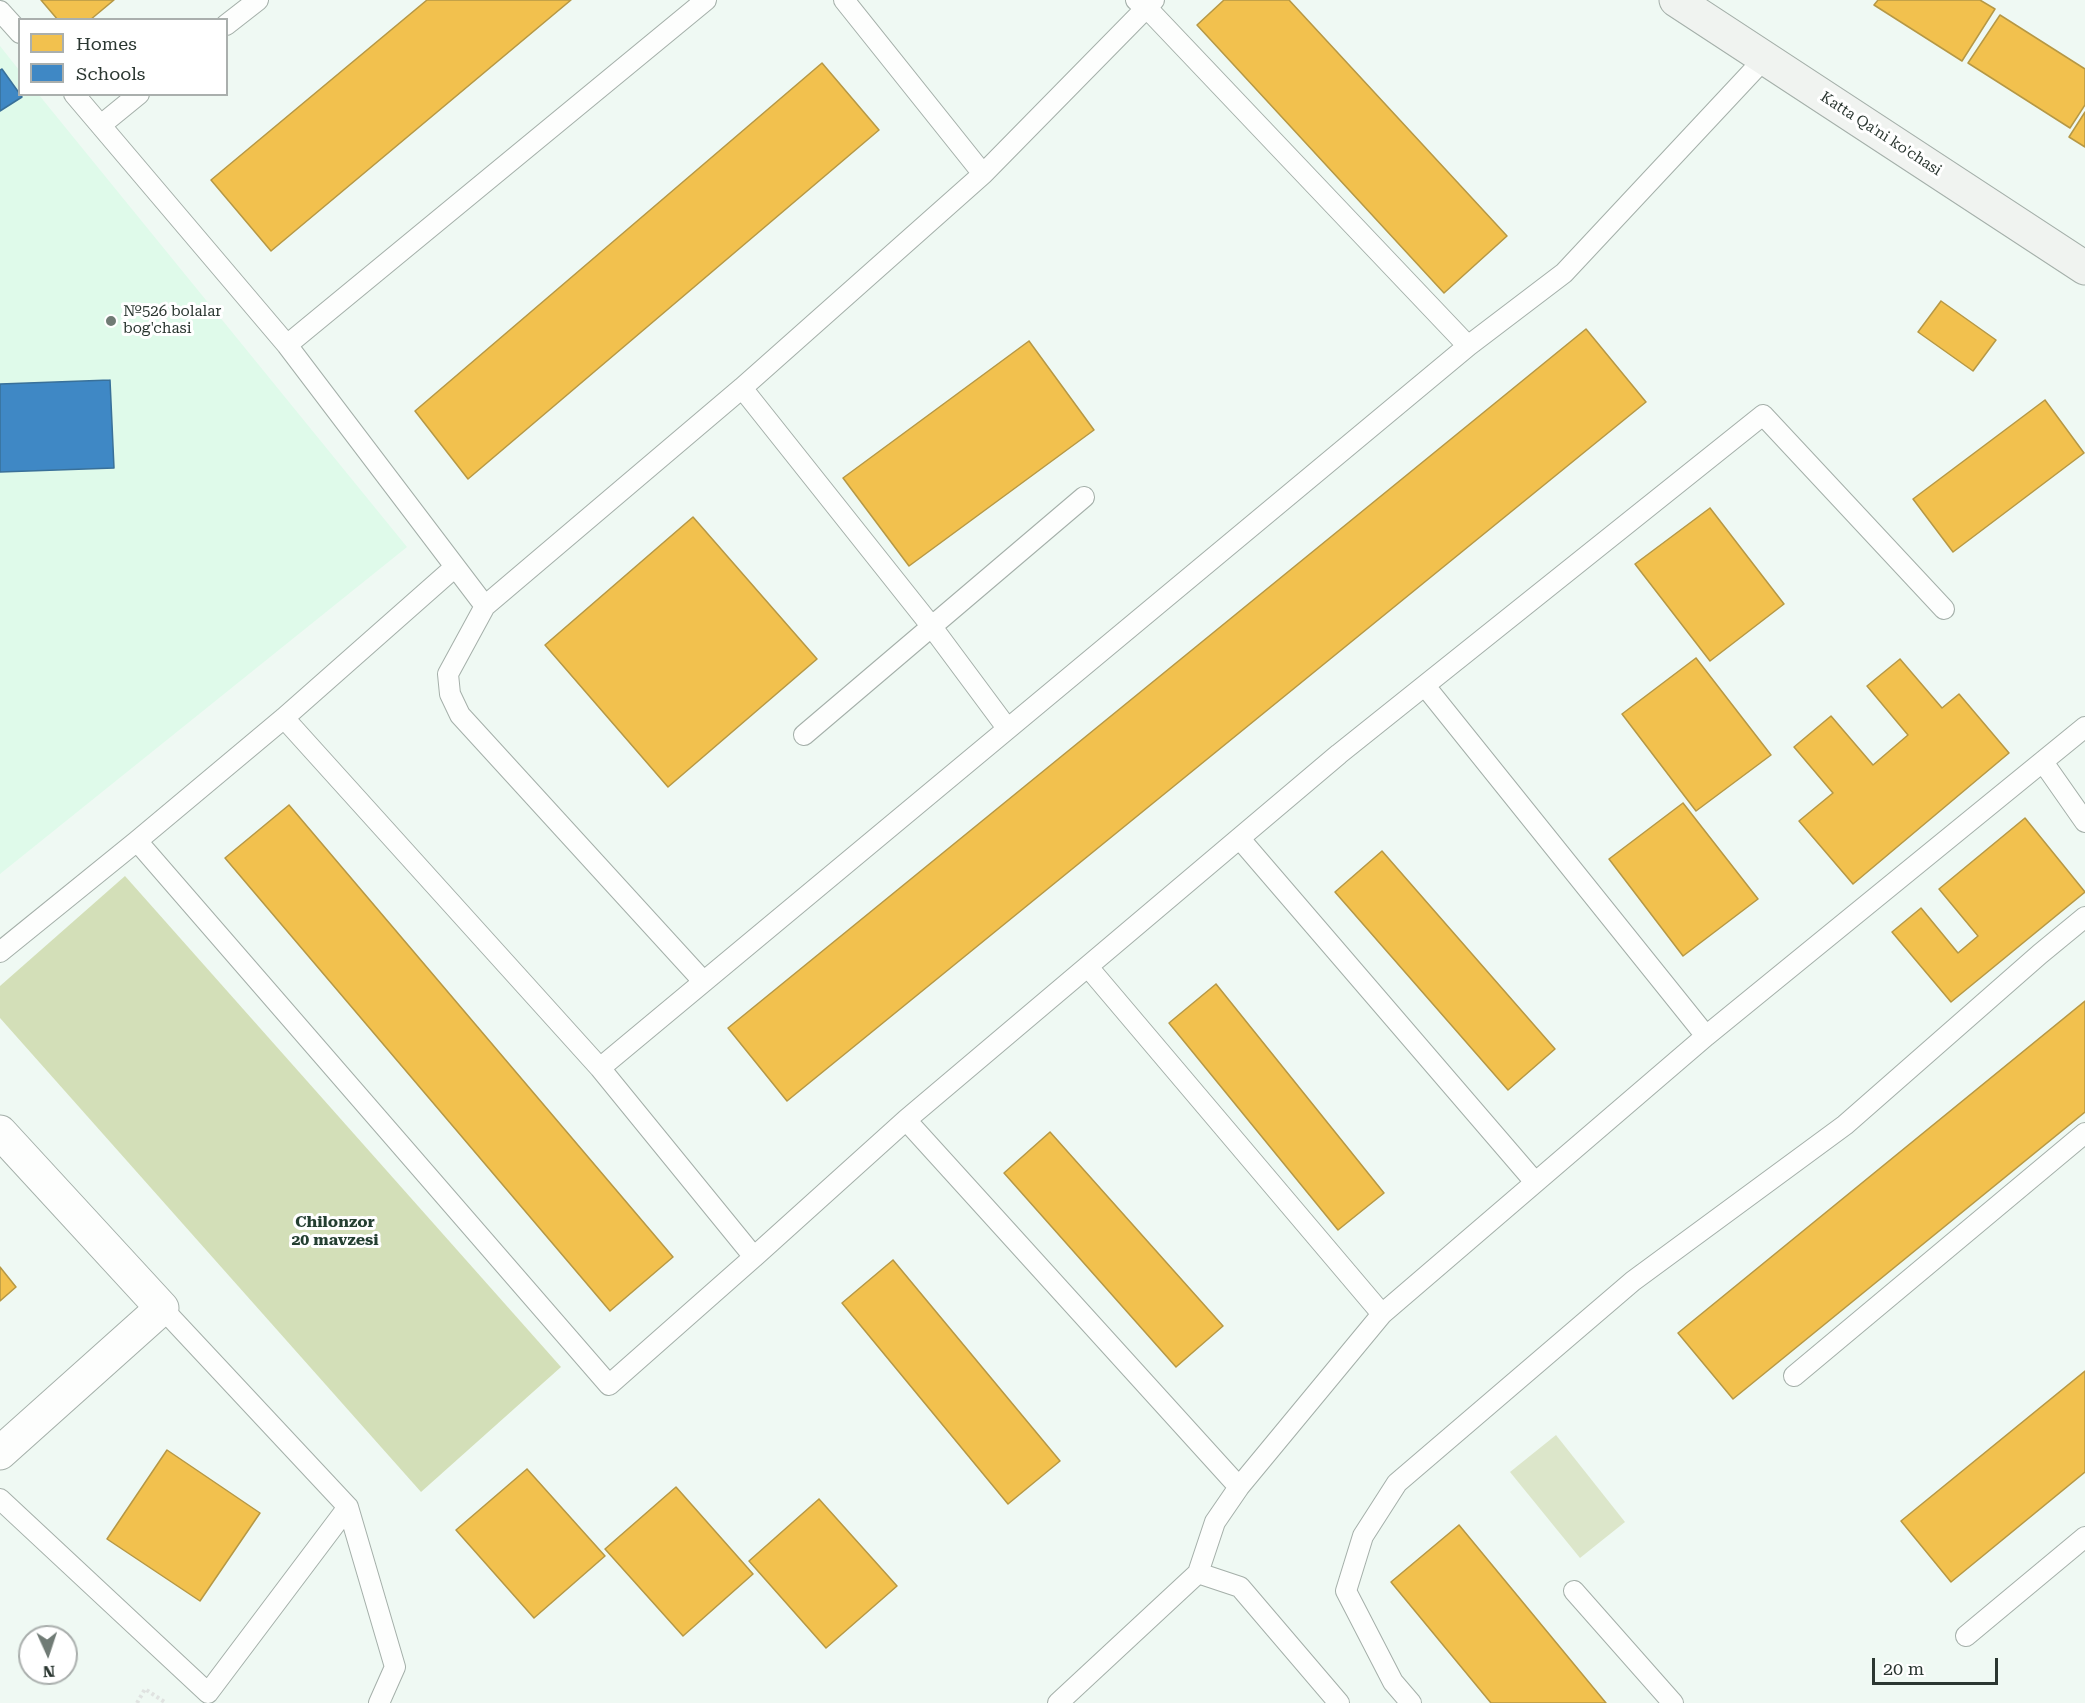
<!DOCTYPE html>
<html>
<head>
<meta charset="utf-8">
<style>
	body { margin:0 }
	#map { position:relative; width:2085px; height:1703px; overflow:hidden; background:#eff9f3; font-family:"Roboto Serif",serif }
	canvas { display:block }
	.legend { position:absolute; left:18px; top:18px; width:210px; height:78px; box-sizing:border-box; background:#fff; border:2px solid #aaafad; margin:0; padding:8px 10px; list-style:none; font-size:18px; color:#2b3731 }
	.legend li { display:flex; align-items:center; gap:12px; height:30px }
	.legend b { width:30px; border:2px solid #aaafad }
	.north { position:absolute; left:18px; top:1625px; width:60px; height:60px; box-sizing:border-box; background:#fff; border:2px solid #aaafad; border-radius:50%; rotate:177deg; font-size:16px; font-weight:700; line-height:24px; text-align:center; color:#2b3731 }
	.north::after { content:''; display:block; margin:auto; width:21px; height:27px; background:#707b75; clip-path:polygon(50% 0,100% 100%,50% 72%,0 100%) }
	.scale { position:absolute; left:1872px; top:1658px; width:126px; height:27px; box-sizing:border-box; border:3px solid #2b3731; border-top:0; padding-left:8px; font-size:18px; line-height:21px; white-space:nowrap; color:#2b3731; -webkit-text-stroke:4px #fff; paint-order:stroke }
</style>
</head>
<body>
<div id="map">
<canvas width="2085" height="1703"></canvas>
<ul class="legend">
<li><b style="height:16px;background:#f2c14e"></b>Homes</li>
<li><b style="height:16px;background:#3f88c5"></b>Schools</li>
</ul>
<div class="north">N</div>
<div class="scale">20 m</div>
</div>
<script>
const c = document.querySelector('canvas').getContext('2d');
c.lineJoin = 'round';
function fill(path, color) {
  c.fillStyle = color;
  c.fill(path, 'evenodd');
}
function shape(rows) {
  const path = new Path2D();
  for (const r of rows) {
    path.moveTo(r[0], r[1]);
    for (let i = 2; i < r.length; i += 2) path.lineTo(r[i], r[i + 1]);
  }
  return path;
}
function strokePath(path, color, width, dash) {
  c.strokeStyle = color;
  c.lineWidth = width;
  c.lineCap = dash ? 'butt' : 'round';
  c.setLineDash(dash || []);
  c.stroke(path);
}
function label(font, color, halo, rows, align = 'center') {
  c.font = font + ' "Roboto Serif",serif';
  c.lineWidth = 6;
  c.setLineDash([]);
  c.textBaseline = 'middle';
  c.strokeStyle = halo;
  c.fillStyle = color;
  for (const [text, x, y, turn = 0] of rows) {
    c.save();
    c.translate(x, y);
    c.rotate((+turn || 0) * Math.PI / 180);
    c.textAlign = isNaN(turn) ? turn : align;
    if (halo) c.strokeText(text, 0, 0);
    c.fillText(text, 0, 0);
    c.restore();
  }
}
fill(shape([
	[0,46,19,70,20,94,39,95,407,547,0,874]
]), '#dffaea');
fill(shape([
	[1556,1435,1625,1522,1580,1558,1510,1472]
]), '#dce6ca');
fill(shape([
	[125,876,561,1367,421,1492,0,1018,0,986]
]), '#d3dfb8');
const homes = shape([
	[41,0,114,0,90,20,58,20,41,0],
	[427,0,571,0,271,251,211,180,427,0],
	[1224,0,1289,0,1507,236,1444,293,1197,25,1224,0],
	[1878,0,1980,0,1995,9,1962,61,1874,5,1878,0],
	[2000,15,2085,69,2085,105,2070,128,1968,63,2000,15],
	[822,63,879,130,468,479,415,411,822,63],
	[2085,112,2085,147,2069,137,2085,112],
	[1941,301,1996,340,1973,371,1918,332,1941,301],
	[1586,329,1646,402,787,1101,728,1028,1586,329],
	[1029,341,1094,430,909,566,843,478,1029,341],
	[2045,400,2084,453,1953,552,1913,499,2045,400],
	[1710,508,1784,604,1710,661,1635,564,1710,508],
	[693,517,817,659,668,787,545,645,693,517],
	[1696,658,1771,755,1696,811,1622,714,1696,658],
	[1900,659,1942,708,1959,694,2009,753,1853,884,1799,821,1833,793,1794,747,1831,716,1873,765,1908,735,1867,686,1900,659],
	[1683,803,1758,899,1683,956,1609,859,1683,803],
	[289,805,673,1257,610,1311,225,858,289,805],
	[2025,818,2085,892,1951,1002,1892,932,1921,908,1958,953,1978,936,1939,889,2025,818],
	[1382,851,1555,1049,1508,1090,1335,892,1382,851],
	[1216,984,1384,1193,1338,1230,1169,1023,1216,984],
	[2085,1001,2085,1112,1733,1399,1678,1333,2085,1001],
	[1050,1132,1223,1326,1176,1367,1004,1173,1050,1132],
	[893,1260,1060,1461,1008,1504,842,1303,893,1260],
	[0,1267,16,1287,0,1301,0,1267],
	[2085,1371,2085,1472,1951,1582,1901,1521,2085,1371],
	[167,1450,260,1513,200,1601,107,1539,167,1450],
	[527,1469,605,1556,534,1618,456,1530,527,1469],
	[676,1487,753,1574,683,1636,605,1549,676,1487],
	[819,1499,897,1586,826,1648,749,1561,819,1499],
	[1459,1525,1606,1703,1491,1703,1391,1582,1459,1525]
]);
fill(homes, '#f2c14e');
strokePath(homes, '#b69845', 1.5);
const schools = shape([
	[2,69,22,97,0,111,0,70,2,69],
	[110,380,114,468,0,472,0,384,110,380]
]);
fill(schools, '#3f88c5');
strokePath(schools, '#397099', 1.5);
const service = shape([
	[844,0,983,174],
	[1136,0,1146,7,1468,346],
	[0,11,20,33],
	[226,25,258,0],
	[74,94,287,345,485,606],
	[101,125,139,94],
	[287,345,706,0],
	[742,388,932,627,1007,728],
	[1425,686,1706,1036],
	[284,718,600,1068,754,1257,906,1120,1339,754,1763,415,1944,609],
	[804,735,1084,497],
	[2043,762,2085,822],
	[1240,839,1535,1182],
	[137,841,609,1385,754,1257],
	[0,952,137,841,284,718,455,567],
	[1088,967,1382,1314],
	[703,981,460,715,450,694,448,674,485,606,742,388,983,174,1154,0],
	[600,1068,1468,346,1564,273,1765,58],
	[906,1120,1239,1487],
	[1794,1376,2085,1133],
	[0,1499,208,1693,348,1507,162,1308],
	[348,1507,395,1667,379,1703],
	[1198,1573,1240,1587,1339,1703],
	[1574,1591,1673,1703],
	[1966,1636,2085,1537],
	[1058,1703,1198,1573,1215,1522,1239,1487,1382,1314,1706,1036,2085,727],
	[1411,1703,1393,1682,1346,1591,1363,1536,1397,1483,1633,1281,1845,1125,2040,954,2085,917]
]);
const minor = shape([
	[0,1132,162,1308,0,1453]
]);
const secondary = shape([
	[1676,0,2085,268]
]);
strokePath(service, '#a4afa9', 22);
strokePath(minor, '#a4afa9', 35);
strokePath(secondary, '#a4afa9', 35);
strokePath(shape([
	[137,1703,145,1689,166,1703]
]), '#e0e3e1', 4, [3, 3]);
strokePath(service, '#fdfefd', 20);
strokePath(minor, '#fdfefd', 33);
strokePath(secondary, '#f0f3f0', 33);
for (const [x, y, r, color] of [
	[111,321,6,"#707b75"]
]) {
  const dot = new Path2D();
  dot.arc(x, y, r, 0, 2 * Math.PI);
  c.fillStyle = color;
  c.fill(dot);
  strokePath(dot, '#fff', 2);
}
label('15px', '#2b3731', '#fff', [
	["Katta Qa'ni ko'chasi",1881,134,33]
]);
label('15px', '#2b3731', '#fff', [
	["№526 bolalar",123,312],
	["bog'chasi",123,329]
], 'left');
label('bold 16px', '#243f31', '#fff', [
	["Chilonzor",335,1222],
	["20 mavzesi",335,1240]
]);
</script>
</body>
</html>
